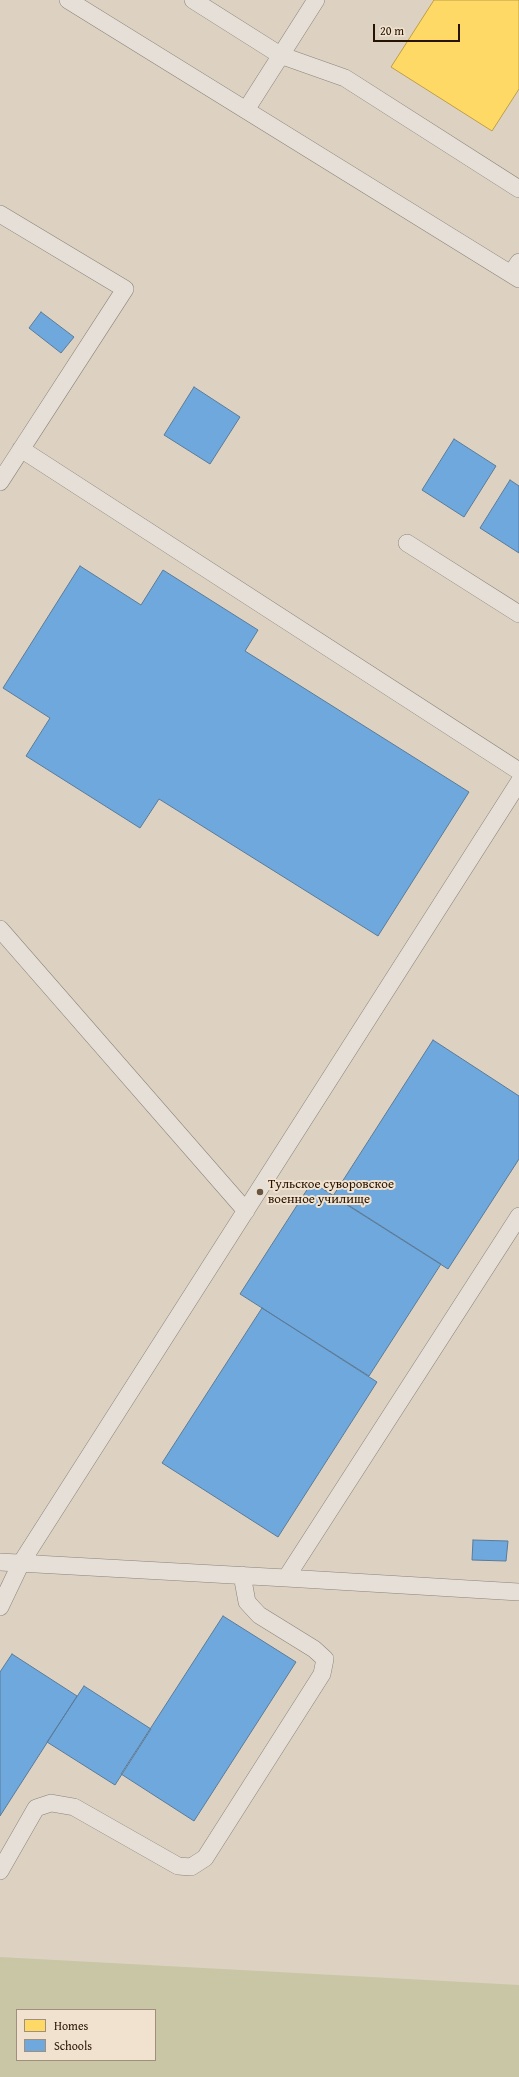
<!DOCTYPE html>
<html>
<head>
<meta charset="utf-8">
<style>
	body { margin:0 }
	#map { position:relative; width:519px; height:2077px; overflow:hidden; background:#ddd2c2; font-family:"Gentium Book Plus",serif }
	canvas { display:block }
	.legend { position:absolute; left:16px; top:2009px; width:140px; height:52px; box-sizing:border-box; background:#f1e2d0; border:1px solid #a08f7d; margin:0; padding:5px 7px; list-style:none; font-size:12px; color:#271300 }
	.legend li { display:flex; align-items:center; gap:8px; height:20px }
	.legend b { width:20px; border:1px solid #a08f7d }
	.scale { position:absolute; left:373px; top:24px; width:87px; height:18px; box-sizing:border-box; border:2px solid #271300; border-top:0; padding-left:5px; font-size:12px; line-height:14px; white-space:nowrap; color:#271300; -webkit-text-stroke:3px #f1e2d0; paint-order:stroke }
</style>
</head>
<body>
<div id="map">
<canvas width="519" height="2077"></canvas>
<ul class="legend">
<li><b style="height:11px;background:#ffd966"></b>Homes</li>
<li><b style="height:11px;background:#6fa8dc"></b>Schools</li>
</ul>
<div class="scale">20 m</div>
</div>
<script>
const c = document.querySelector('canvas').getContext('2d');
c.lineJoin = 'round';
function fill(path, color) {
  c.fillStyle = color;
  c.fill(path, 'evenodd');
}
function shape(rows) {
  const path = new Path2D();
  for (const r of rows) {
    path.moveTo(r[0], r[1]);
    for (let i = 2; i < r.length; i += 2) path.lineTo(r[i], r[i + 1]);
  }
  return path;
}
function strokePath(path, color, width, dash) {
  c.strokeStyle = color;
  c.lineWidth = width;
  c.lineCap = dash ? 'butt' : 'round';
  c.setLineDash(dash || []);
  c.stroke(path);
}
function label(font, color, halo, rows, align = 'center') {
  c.font = font + ' "Gentium Book Plus",serif';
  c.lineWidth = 4;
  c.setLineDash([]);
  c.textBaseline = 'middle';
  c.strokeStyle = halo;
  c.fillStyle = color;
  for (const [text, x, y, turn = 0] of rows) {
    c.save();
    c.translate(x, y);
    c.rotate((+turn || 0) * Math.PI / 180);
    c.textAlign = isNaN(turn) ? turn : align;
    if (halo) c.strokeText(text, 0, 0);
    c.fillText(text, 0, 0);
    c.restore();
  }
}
fill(shape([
	[0,1957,519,1985,519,2077,0,2077],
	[17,2010,155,2010,155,2060,17,2060]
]), '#c9c6a5');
const homes = shape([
	[434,0,519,0,519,89,492,131,391,67,434,0]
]);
fill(homes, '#ffd966');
strokePath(homes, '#be9e47', 1);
const schools = shape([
	[41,312,74,337,61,353,29,328,41,312],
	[194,387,240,417,210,464,164,435,194,387],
	[454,439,496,466,464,517,422,490,454,439],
	[510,480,519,486,519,553,480,528,510,480],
	[80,566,141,605,163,570,258,630,245,651,469,792,378,936,159,799,140,828,26,756,50,718,3,688,80,566],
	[433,1040,519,1096,519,1159,448,1269,333,1196,433,1040],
	[312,1182,441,1264,369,1376,240,1294,312,1182],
	[262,1308,377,1382,278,1537,162,1463,262,1308],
	[473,1540,508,1541,506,1561,472,1560,473,1540],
	[223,1616,296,1662,194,1821,121,1774,223,1616],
	[12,1654,77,1696,0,1816,0,1672,12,1654],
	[84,1686,151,1729,115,1785,47,1742,84,1686]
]);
fill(schools, '#6fa8dc');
strokePath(schools, '#597b9a', 1);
const lane = shape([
	[68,0,519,279],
	[193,0,280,55,345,78,519,189],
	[246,110,316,0],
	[0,214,125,289,0,482],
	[511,274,519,262],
	[21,449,519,771],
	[407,543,519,614],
	[0,929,246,1211],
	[0,1562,286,1578,519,1216],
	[286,1578,519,1592],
	[0,1607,21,1563,519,782],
	[0,1871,36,1808,51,1803,74,1807,178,1866,191,1867,205,1858,322,1674,325,1659,314,1649,259,1615,247,1602,242,1575]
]);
strokePath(lane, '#8c8378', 18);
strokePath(lane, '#e5dfd7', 17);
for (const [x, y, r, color] of [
	[260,1192,4,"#675644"]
]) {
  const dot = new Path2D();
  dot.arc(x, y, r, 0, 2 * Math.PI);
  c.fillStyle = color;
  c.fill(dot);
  strokePath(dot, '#f1e2d0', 1.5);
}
label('13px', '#271300', '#f1e2d0', [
	["Тульское суворовское",268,1185],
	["военное училище",268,1200]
], 'left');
</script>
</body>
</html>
